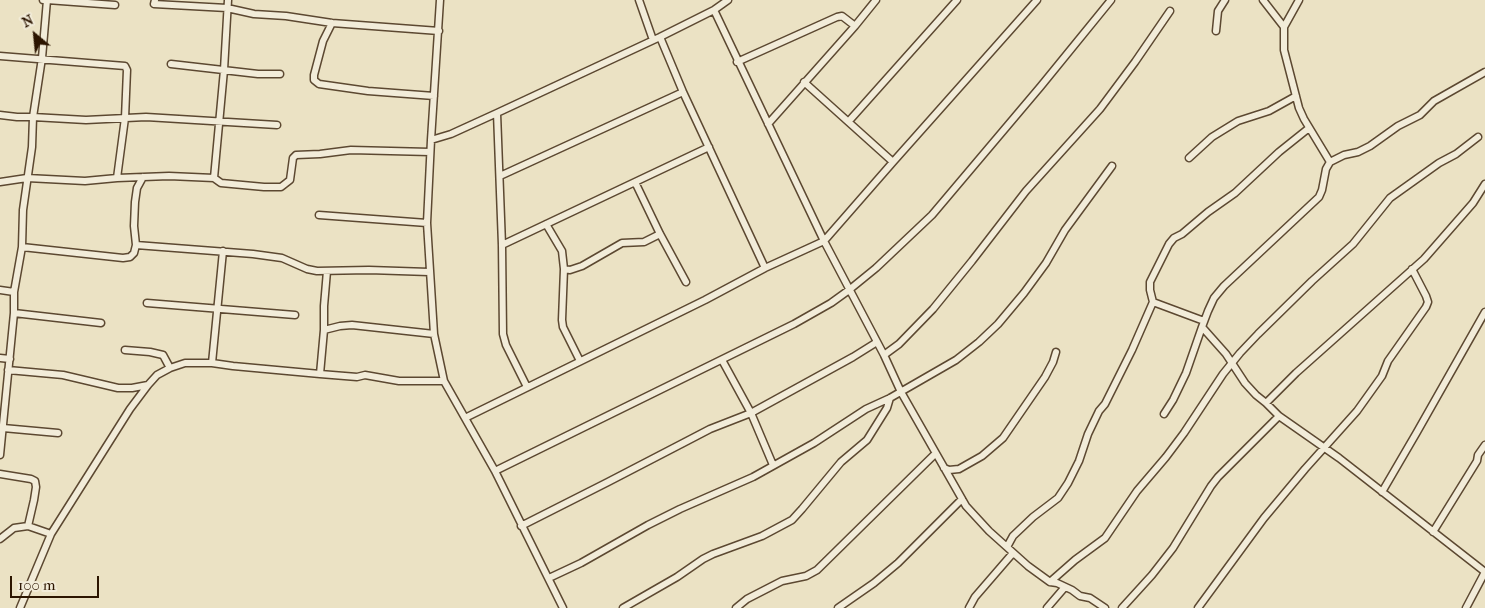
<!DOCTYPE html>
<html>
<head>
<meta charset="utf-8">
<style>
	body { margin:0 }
	#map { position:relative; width:1485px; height:608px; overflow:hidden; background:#ebe2c4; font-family:"IM FELL French Canon",serif }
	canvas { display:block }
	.north { position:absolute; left:10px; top:10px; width:50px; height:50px; -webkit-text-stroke:4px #f2ecd9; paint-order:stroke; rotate:332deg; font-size:14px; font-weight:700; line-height:20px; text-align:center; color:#2c1500 }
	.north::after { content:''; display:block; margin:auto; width:18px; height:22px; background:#2c1500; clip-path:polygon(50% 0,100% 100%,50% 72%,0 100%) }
	.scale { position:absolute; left:10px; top:576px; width:89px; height:22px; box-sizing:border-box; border:2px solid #2c1500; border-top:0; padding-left:6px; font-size:15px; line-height:18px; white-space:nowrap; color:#2c1500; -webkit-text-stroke:4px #f2ecd9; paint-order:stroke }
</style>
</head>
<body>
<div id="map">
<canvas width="1485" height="608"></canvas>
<div class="north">N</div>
<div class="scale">100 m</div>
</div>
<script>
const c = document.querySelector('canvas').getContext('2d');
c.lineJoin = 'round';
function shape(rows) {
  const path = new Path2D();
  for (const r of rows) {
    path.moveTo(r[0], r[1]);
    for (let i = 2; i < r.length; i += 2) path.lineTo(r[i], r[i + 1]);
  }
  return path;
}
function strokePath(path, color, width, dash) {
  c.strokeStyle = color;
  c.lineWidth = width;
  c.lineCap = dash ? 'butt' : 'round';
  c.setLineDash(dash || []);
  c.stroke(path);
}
const minor = shape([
	[47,0,115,5],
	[155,0,154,4,227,8,254,14,286,16,332,23,439,31],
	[440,0,431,140,427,223,434,334,444,381,495,471,563,608],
	[639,0,653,40],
	[1263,0,1284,27],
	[1299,0,1284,27,1284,50,1299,108,1304,119,1330,162],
	[714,10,824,241,884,355,901,392,966,506,989,531,1028,566,1050,582,1057,583,1072,590,1080,596,1090,598,1105,608],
	[332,23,323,41,314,75,314,80,319,84,368,91,434,96],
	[1216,31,1218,11,1225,0],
	[660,37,683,92,765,268],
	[0,56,125,66,127,70,125,118,117,178],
	[737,62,837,17,842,16,855,26],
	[171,64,258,74,280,74],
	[804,82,893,162],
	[497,113,502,245,503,334,506,345,527,387],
	[0,115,17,117,33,117,86,120,146,117,277,125],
	[849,121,957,0],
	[768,124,855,26,876,0],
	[431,140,451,134,497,113,660,37,714,10,728,0],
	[1189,158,1212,137,1238,121,1269,111,1296,96],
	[500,176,683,92],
	[214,178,224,70,228,0],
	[0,182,27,178,85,181,117,178,169,176,214,178,221,183,264,187,281,187,290,180,293,158,296,155,320,154,351,150,430,152],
	[635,182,660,234,686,282],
	[319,215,427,223],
	[546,224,562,251,564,269,562,320,563,327,580,361],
	[136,245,253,254,282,258,307,269,317,271,369,270,429,272],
	[502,245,709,147],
	[22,247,123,258,130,257,134,253,136,245,134,226,135,202,137,188,143,177],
	[564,269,570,270,582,266,622,243,644,242,660,234],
	[0,290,14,292],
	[1153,302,1204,321],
	[147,303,295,315],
	[14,313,101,323],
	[324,330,340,326,352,325,434,334],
	[125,350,150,352,163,355,170,368],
	[884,355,899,344,933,309,972,261,1026,191,1100,109,1135,62,1170,11],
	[0,358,10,359],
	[722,360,751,413,773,465],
	[212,363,223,251],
	[8,370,63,375,118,388,132,388,148,385],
	[320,374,324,330,324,306,327,271],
	[1266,403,1256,395,1245,383,1226,354,1202,327,1208,311,1214,298,1224,286,1319,197,1322,190,1326,169,1330,162,1344,155,1358,152,1370,146,1398,126,1420,115,1434,101,1485,72],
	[1164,414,1173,400,1186,373,1202,327],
	[465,418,705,300,765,268,824,241,893,162,1037,0],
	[3,428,58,433],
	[0,455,14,313,14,292,22,247,23,210,32,147,33,117,42,58,47,0,43,0],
	[944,468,949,470,959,469,982,456,1003,438,1045,377,1053,362,1056,352],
	[495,471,794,324,831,303,849,290,876,268,932,215,1041,86,1111,0],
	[0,474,31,479,35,481,36,487,34,500,28,526],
	[1382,492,1417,432,1485,312],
	[521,526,608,482,687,441,710,429,751,413,853,357,877,342],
	[1433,532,1477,461,1478,455,1485,445],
	[0,539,14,528,28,526,51,534],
	[1007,547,1013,536,1033,517,1058,498,1068,483,1079,461,1088,434,1099,411,1105,404,1132,350,1153,302,1150,290,1150,282,1169,244,1174,238,1182,234,1208,212,1235,193,1279,152,1309,128],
	[1485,572,1339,458,1279,416,1266,403,1296,373,1424,259,1473,203,1485,184],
	[549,578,581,563,648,525,680,509,753,477,814,443,866,409,890,398,956,360,979,342,998,324,1024,293,1046,263,1065,230,1112,166],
	[1050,582,1075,560,1105,538,1137,491,1166,457,1184,433,1223,374,1240,353,1258,334,1312,281,1353,244,1390,198,1439,163,1456,154,1478,137],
	[20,608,51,534,130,409,148,385,157,375,170,368,185,363,212,363,233,366,320,374,357,377,365,375,399,381,444,381],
	[623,608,677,577,703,559,713,554,762,536,792,520,802,509,841,462,867,440,887,408,890,398],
	[736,608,747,599,782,581,806,576,817,570,935,454],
	[838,608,874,583,898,563,962,499],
	[969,608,975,597,1013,553],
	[1047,608,1065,587],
	[1122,608,1152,575,1173,548,1211,486,1218,477,1279,416],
	[1198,608,1264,518,1305,469,1357,411,1382,376,1388,361,1426,307,1428,302,1426,296,1412,269],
	[1466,608,1485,572]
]);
strokePath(minor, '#5c4831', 9);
strokePath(minor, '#f2ecd9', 6);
</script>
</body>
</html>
